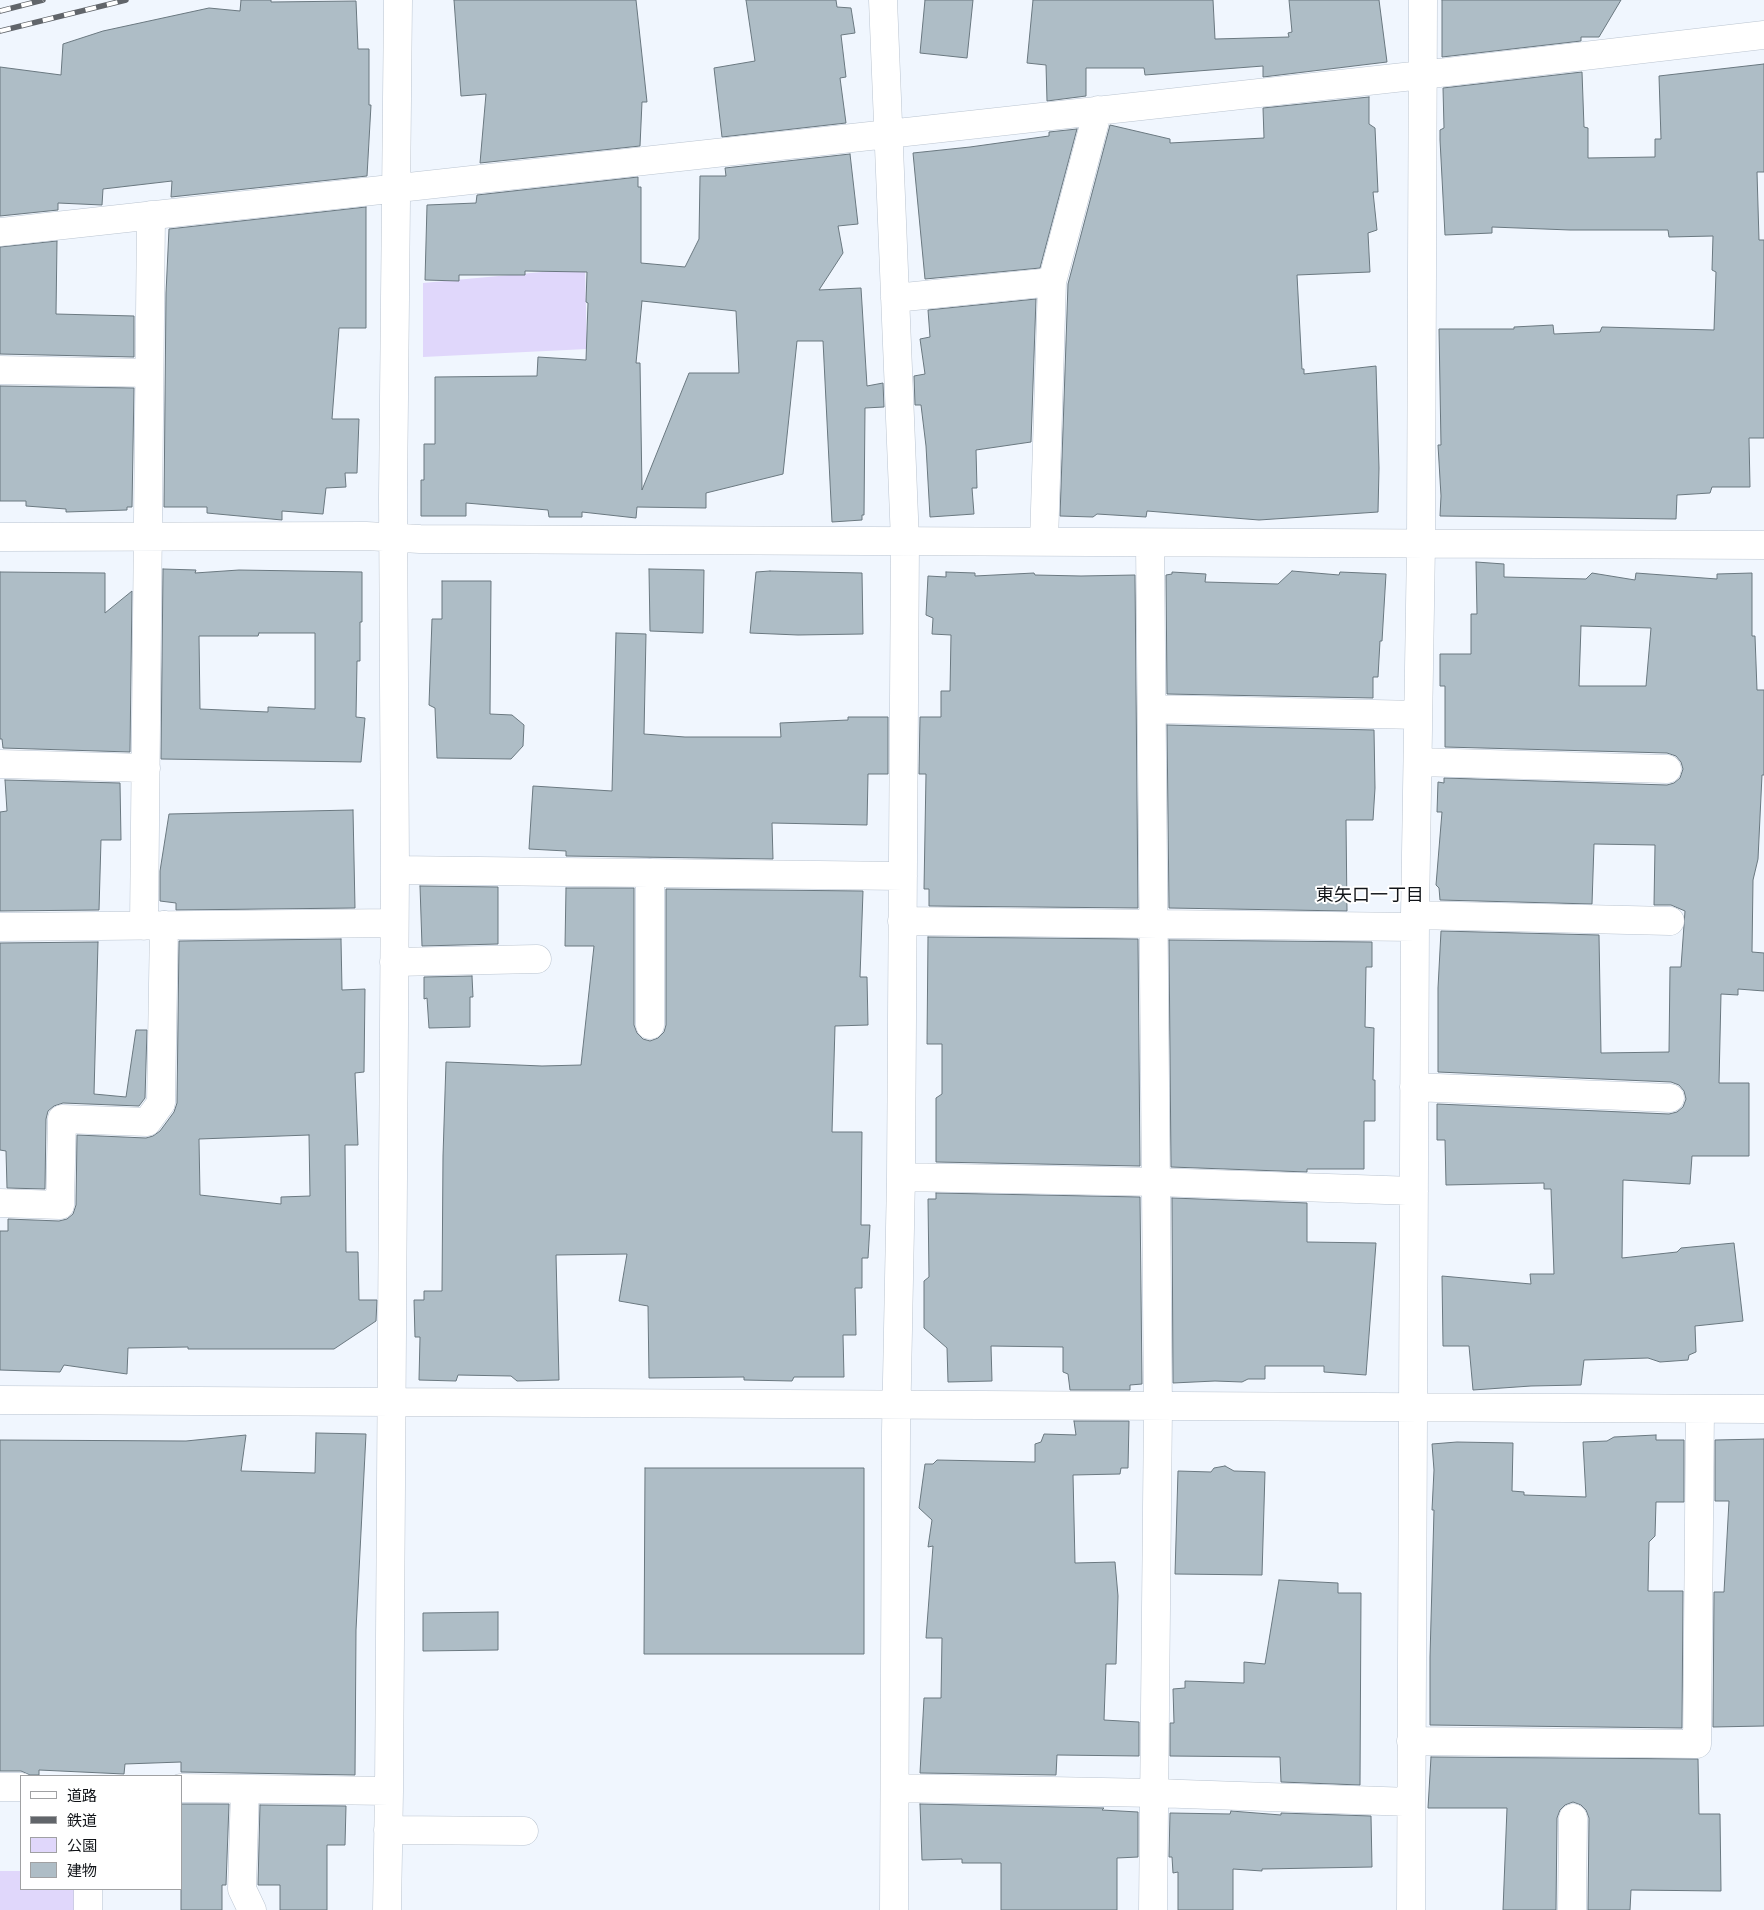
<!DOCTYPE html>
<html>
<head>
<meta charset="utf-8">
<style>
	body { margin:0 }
	#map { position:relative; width:1764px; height:1910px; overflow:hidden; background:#f0f6fe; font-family:"Work Sans","Noto Sans JP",sans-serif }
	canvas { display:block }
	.legend { position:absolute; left:20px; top:1775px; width:162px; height:115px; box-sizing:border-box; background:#fff; border:1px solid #a0a1a3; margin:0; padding:6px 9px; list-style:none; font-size:15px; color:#111418 }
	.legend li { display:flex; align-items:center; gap:10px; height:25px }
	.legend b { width:25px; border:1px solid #a0a1a3 }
</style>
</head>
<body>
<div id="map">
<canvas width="1764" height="1910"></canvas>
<ul class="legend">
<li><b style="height:6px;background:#fff"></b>道路</li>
<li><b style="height:6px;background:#61656a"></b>鉄道</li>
<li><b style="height:14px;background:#e0d7fb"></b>公園</li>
<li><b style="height:14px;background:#aebdc6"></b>建物</li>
</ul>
</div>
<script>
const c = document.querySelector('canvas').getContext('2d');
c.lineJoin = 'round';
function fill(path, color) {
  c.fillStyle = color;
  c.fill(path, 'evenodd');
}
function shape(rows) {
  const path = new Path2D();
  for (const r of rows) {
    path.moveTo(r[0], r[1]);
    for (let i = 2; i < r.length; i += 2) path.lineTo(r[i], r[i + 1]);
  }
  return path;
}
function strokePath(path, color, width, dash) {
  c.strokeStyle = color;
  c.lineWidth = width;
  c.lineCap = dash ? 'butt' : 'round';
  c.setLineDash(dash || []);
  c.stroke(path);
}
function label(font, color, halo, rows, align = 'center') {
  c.font = font + ' "Work Sans","Noto Sans JP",sans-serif';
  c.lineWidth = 4;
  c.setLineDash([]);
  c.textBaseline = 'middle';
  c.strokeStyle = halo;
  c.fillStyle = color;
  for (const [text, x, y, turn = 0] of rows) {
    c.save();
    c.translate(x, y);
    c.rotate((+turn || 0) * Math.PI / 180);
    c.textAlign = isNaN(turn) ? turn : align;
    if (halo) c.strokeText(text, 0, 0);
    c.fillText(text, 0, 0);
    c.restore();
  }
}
fill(shape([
	[585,268,587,349,423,357,423,283],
	[0,1871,21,1871,21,1889,79,1889,79,1910,0,1910]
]), '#e0d7fb');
const building = shape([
	[241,0,271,0,271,2,356,1,358,49,369,49,369,105,371,105,367,176,171,197,172,181,103,189,102,205,58,203,58,210,0,216,0,67,61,75,63,44,103,31,209,8,240,11,241,0],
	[454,0,636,0,647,102,642,102,640,146,480,163,486,94,461,96,454,0],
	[746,0,836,0,837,7,851,8,855,33,841,35,846,77,840,78,846,123,722,137,714,68,755,61,746,0],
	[925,0,973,0,967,58,920,53,925,0],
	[1033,0,1213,0,1215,39,1289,37,1288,33,1292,32,1289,0,1379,0,1387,62,1263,77,1263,66,1145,75,1144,68,1086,68,1086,96,1047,101,1046,65,1027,63,1033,0],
	[1442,0,1621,0,1599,37,1581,37,1581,41,1442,57,1442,0],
	[1764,64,1764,172,1757,172,1759,240,1764,240,1764,438,1749,438,1750,487,1712,487,1710,493,1677,495,1676,519,1440,516,1441,496,1438,445,1441,445,1439,329,1514,329,1514,327,1553,325,1554,334,1600,332,1602,327,1714,330,1716,272,1712,270,1713,236,1669,237,1668,230,1570,230,1492,227,1492,233,1445,235,1440,140,1440,130,1444,128,1443,88,1582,72,1584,127,1588,128,1588,158,1655,157,1655,139,1661,139,1659,76,1764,64],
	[1369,97,1369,124,1375,128,1378,192,1373,192,1377,230,1368,233,1370,272,1297,275,1302,369,1304,369,1304,374,1376,366,1379,468,1378,512,1259,520,1147,511,1146,517,1097,514,1093,517,1060,516,1068,284,1110,125,1170,139,1170,143,1264,138,1263,108,1369,97],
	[1077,129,1040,268,925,279,913,153,970,147,1049,136,1049,132,1077,129],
	[850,154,858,224,838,226,843,253,819,290,861,288,867,386,883,383,884,407,865,408,864,515,862,515,862,520,832,522,823,341,797,341,783,474,706,493,706,508,637,507,636,518,582,512,582,517,549,517,548,510,466,503,466,516,421,516,421,480,424,480,424,444,435,444,435,377,537,376,538,357,586,360,588,303,586,302,587,272,525,271,525,275,459,275,459,281,425,280,427,205,476,203,477,195,638,177,638,187,641,187,641,263,685,267,699,239,700,176,726,176,725,168,850,154],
	[642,301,736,311,739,373,689,373,642,490,640,363,636,363,642,301],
	[366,207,366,328,339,328,332,419,359,419,357,473,345,473,346,487,326,488,323,514,282,511,282,520,207,513,207,507,164,507,166,293,169,229,366,207],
	[57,241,56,314,134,316,134,357,0,354,0,247,57,241],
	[1036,299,1031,442,976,450,977,488,972,488,974,514,930,517,926,446,921,405,915,405,914,376,925,374,920,339,930,337,928,310,1036,299],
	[0,386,134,388,132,507,127,507,127,510,66,512,66,509,26,506,26,501,0,501,0,386],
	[1476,562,1504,564,1504,577,1586,579,1592,573,1635,580,1636,573,1717,579,1717,574,1752,573,1752,636,1755,636,1757,690,1764,690,1764,775,1762,775,1758,859,1753,880,1752,952,1764,953,1764,991,1738,989,1738,995,1721,994,1719,1083,1749,1083,1749,1156,1692,1156,1690,1184,1623,1180,1622,1258,1677,1252,1681,1248,1734,1243,1743,1321,1695,1326,1696,1352,1689,1355,1688,1360,1660,1362,1648,1358,1584,1360,1581,1385,1531,1386,1473,1390,1469,1346,1443,1346,1442,1276,1531,1284,1530,1274,1554,1274,1551,1189,1544,1189,1544,1183,1446,1185,1445,1140,1437,1140,1437,1104,1669,1114,1677,1112,1683,1107,1686,1099,1684,1091,1679,1085,1671,1082,1438,1072,1438,988,1441,931,1599,935,1601,1053,1669,1052,1670,967,1681,967,1685,911,1671,905,1654,905,1655,845,1594,844,1592,904,1440,900,1439,888,1436,885,1442,812,1437,812,1438,782,1444,783,1444,778,1667,785,1674,783,1680,778,1683,769,1681,762,1676,756,1667,753,1445,747,1445,686,1440,686,1440,654,1471,654,1471,614,1477,614,1476,562],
	[1581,626,1651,628,1646,686,1579,686,1581,626],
	[163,569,196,570,195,573,239,570,362,572,362,622,360,622,360,661,357,661,356,717,365,718,361,762,161,759,163,569],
	[259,633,315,633,315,709,268,707,268,712,200,709,199,636,258,636,259,633],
	[649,569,704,570,703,633,650,631,649,569],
	[770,571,862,573,863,634,798,635,750,633,756,572,770,571],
	[1292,571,1339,575,1340,572,1386,574,1382,641,1380,641,1378,677,1373,677,1373,698,1167,694,1166,575,1172,574,1172,572,1206,574,1205,582,1278,584,1292,571],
	[0,572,105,573,105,613,132,591,130,752,3,748,2,739,0,739,0,572],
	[946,572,975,573,975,576,1034,573,1035,575,1081,576,1135,575,1138,908,929,906,929,889,924,889,926,774,919,774,920,717,941,717,941,691,950,691,951,635,932,634,933,618,926,615,928,576,946,577,946,572],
	[442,581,491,581,490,714,512,715,524,725,523,746,511,759,437,758,435,708,429,705,432,619,442,619,442,581],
	[616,633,646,634,644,734,685,737,781,737,780,723,848,720,848,717,888,717,888,774,868,774,867,825,772,823,773,859,566,856,566,851,529,849,533,786,612,791,616,633],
	[1167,725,1374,730,1375,788,1373,820,1346,820,1347,911,1169,908,1167,725],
	[5,780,120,783,121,840,101,840,99,910,0,911,0,812,7,811,5,780],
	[353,810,355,908,176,910,176,903,160,901,160,871,169,814,353,810],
	[420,886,498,887,498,944,422,946,420,886],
	[566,888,634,888,634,1025,637,1033,643,1039,650,1041,658,1038,664,1032,666,1025,666,889,863,891,860,977,867,977,868,1025,835,1026,832,1132,862,1132,861,1225,870,1225,868,1258,862,1258,862,1288,855,1288,856,1335,843,1335,844,1377,794,1377,792,1381,744,1380,744,1377,649,1378,648,1306,619,1301,627,1254,556,1255,559,1380,517,1381,511,1376,458,1375,456,1381,419,1380,420,1337,415,1337,414,1300,424,1300,424,1291,442,1291,443,1156,446,1062,542,1066,581,1065,594,946,565,946,566,888],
	[928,937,1138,939,1140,1166,936,1162,936,1098,942,1094,942,1044,927,1044,928,937],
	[341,939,342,990,365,989,364,1072,355,1073,358,1145,345,1145,346,1252,358,1252,359,1300,377,1300,376,1321,334,1349,188,1349,188,1347,128,1348,127,1374,64,1365,60,1372,0,1370,0,1231,8,1231,8,1219,59,1221,67,1219,73,1214,76,1205,77,1135,146,1138,153,1136,160,1131,174,1112,177,1103,179,941,341,939],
	[309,1135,310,1196,281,1197,281,1204,200,1195,199,1139,309,1135],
	[1169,940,1372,942,1372,967,1366,967,1365,1027,1374,1028,1373,1080,1375,1080,1375,1121,1364,1121,1364,1169,1307,1169,1307,1172,1171,1167,1169,940],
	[98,942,94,1094,126,1097,136,1030,147,1030,145,1098,139,1106,63,1103,54,1106,48,1111,46,1119,45,1189,7,1188,6,1151,0,1150,0,943,98,942],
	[472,976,473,997,470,997,470,1027,429,1028,427,998,424,999,424,977,472,976],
	[936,1193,1140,1197,1142,1384,1130,1385,1130,1390,1070,1390,1068,1374,1063,1372,1063,1347,991,1346,992,1381,948,1382,947,1348,924,1328,924,1281,929,1277,928,1199,936,1199,936,1193],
	[1172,1198,1307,1203,1307,1242,1376,1243,1366,1375,1324,1372,1324,1366,1265,1366,1265,1379,1248,1379,1242,1382,1215,1381,1173,1383,1172,1198],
	[1074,1421,1129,1421,1128,1468,1121,1468,1120,1474,1073,1475,1075,1563,1115,1562,1118,1596,1116,1664,1106,1664,1104,1720,1139,1722,1139,1756,1057,1755,1056,1775,920,1773,924,1698,941,1698,942,1638,926,1638,933,1546,928,1547,932,1520,919,1508,925,1464,933,1464,937,1460,1035,1462,1035,1444,1041,1442,1044,1434,1076,1435,1074,1421],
	[316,1433,366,1434,356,1630,355,1775,181,1772,181,1762,125,1764,124,1774,39,1770,39,1775,30,1775,21,1771,0,1771,0,1440,186,1441,246,1435,241,1471,315,1473,316,1433],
	[1656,1435,1656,1440,1684,1440,1684,1502,1656,1502,1655,1536,1649,1542,1648,1591,1683,1591,1682,1728,1430,1725,1430,1657,1434,1510,1432,1510,1434,1470,1432,1444,1457,1442,1513,1443,1512,1491,1524,1492,1524,1495,1586,1497,1583,1442,1607,1441,1614,1437,1656,1435],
	[1764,1439,1764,1726,1713,1727,1714,1592,1724,1592,1729,1501,1715,1501,1715,1440,1764,1439],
	[1225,1466,1234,1471,1265,1472,1262,1575,1175,1574,1178,1471,1211,1472,1214,1468,1225,1466],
	[645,1468,864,1468,864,1654,644,1654,645,1468],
	[1279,1580,1338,1583,1338,1593,1361,1593,1360,1785,1281,1782,1280,1757,1170,1756,1170,1723,1174,1723,1173,1689,1185,1688,1185,1681,1244,1683,1244,1662,1265,1664,1279,1580],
	[498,1612,498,1650,423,1651,423,1613,498,1612],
	[1431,1757,1698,1759,1699,1814,1720,1814,1721,1891,1631,1890,1630,1910,1588,1910,1589,1818,1586,1810,1581,1805,1573,1802,1565,1805,1560,1810,1557,1818,1556,1910,1503,1910,1507,1808,1428,1808,1431,1757],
	[181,1804,229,1804,226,1885,222,1885,222,1910,181,1910,181,1804],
	[920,1804,1104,1808,1102,1810,1138,1812,1138,1857,1117,1858,1117,1910,1001,1910,1001,1863,962,1863,962,1859,922,1860,920,1804],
	[260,1805,346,1806,345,1845,327,1845,327,1910,280,1910,280,1885,258,1885,260,1805],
	[1231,1811,1281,1815,1281,1813,1371,1816,1372,1867,1262,1869,1262,1871,1233,1869,1233,1910,1178,1910,1178,1872,1173,1873,1172,1857,1169,1857,1170,1813,1230,1814,1231,1811]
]);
fill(building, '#aebdc6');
strokePath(building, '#6a7880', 1);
const minor = shape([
	[883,0,905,541,901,1177,896,1431,894,1910],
	[0,232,1422,75,1764,35],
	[895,298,1052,282],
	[0,370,149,373],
	[0,537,366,536,420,539,1764,545],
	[1044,542,1052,282,1098,110],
	[1150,543,1158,1407,1153,1910],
	[1152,709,1418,715],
	[1418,762,1667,769],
	[0,764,146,768],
	[395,870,903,876],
	[650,873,650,1025],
	[1415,915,1670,921],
	[902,921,1415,927],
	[144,926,151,215],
	[0,927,394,923],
	[394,962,537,959],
	[1414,1087,1670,1098],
	[901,1177,1156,1182,1414,1191],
	[0,1203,60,1205,62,1119,147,1122,161,1103,164,925],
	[0,1400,1764,1409],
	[1411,1741,1697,1744,1700,1409],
	[0,1787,21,1787],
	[181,1788,389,1791],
	[895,1788,1154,1793,1411,1802],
	[245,1789,242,1889,252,1910],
	[388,1830,524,1831],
	[88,1910,88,1889],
	[387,1910,389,1791,395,870,393,497,398,0],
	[1411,1910,1415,915,1421,544,1423,0],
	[1572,1910,1573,1818]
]);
strokePath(minor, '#bac4d0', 29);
strokePath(minor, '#fff', 28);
const rail = shape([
	[0,11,43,0],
	[0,31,126,0]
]);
strokePath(rail, '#61656a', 5.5);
strokePath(rail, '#fff', 4, [11]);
label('18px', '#111418', '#fff', [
	["東矢口一丁目",1370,896]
]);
</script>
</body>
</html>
